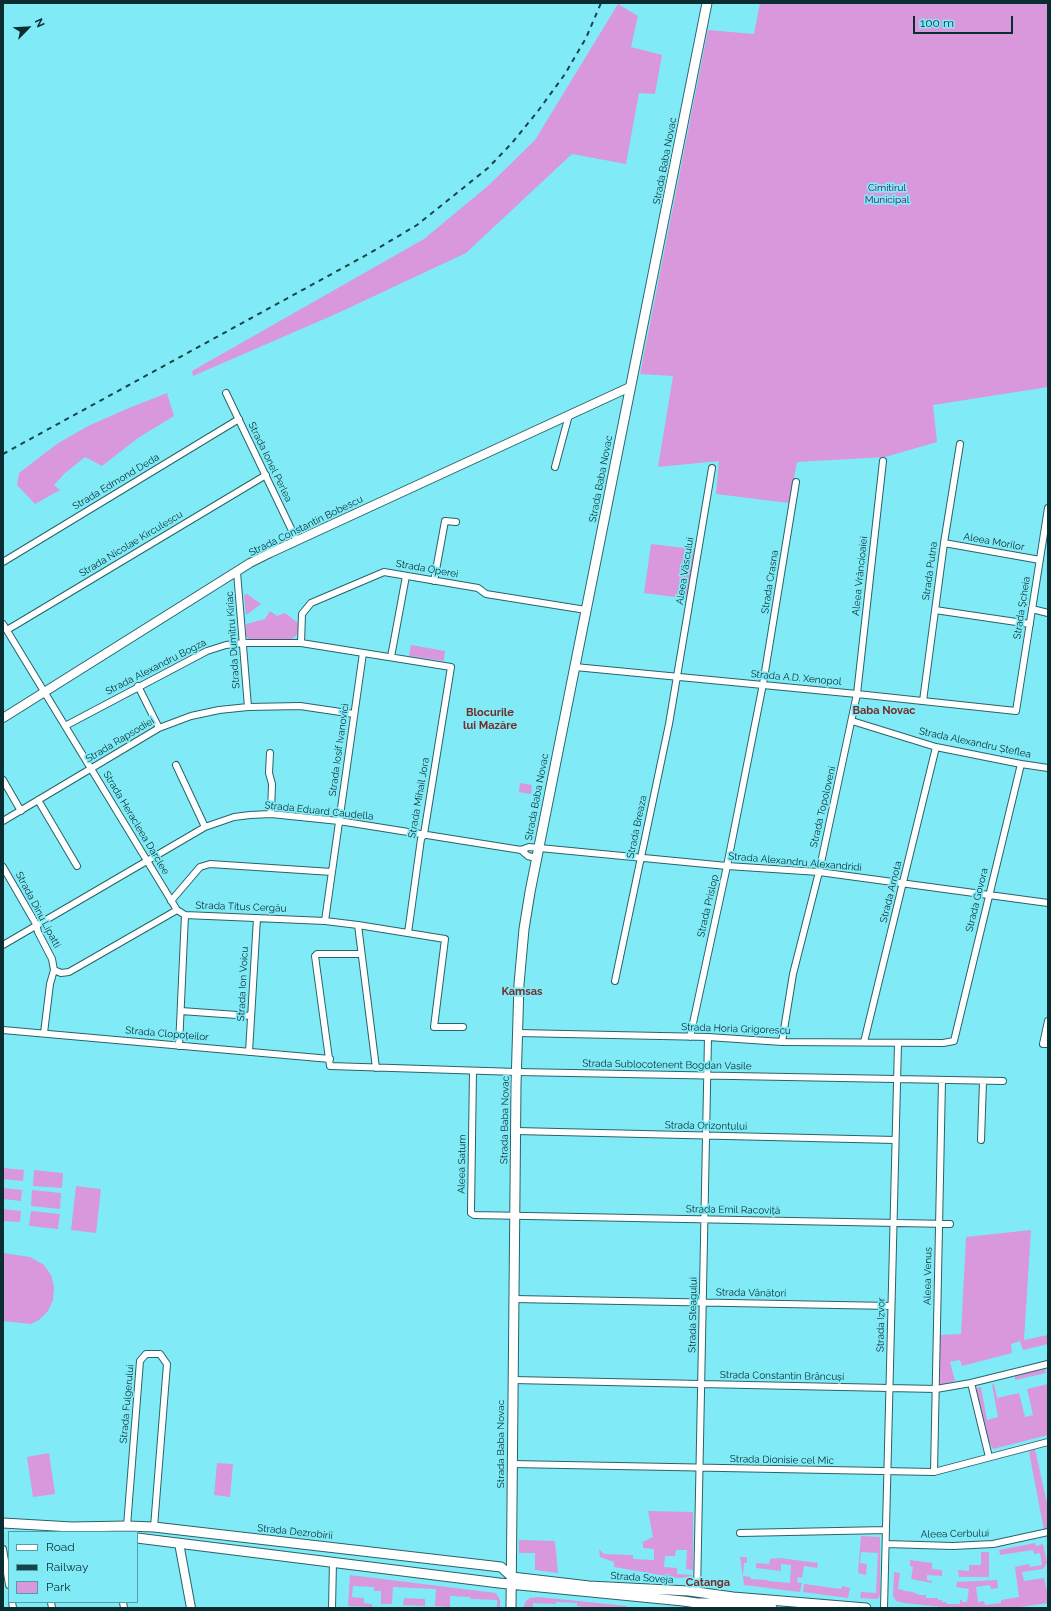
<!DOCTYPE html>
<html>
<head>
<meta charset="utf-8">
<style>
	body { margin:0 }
	#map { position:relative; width:1051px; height:1611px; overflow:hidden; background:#80ebf7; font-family:Raleway,sans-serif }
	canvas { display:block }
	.frame { position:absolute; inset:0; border:4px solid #092d31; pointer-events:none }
	.legend { position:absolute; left:8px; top:1531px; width:130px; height:72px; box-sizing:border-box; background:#80ebf7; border:1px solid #509fa8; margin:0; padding:5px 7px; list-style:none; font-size:12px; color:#092d31 }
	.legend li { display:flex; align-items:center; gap:8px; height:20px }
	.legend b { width:20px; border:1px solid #509fa8 }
	.north { position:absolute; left:8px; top:8px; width:40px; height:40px; -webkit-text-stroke:3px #80ebf7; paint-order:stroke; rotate:66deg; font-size:11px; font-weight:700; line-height:16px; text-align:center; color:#092d31 }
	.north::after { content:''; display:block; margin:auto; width:14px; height:18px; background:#092d31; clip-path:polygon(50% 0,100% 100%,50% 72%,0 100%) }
	.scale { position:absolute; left:913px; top:16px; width:100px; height:18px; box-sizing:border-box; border:2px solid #092d31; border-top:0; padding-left:5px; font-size:12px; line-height:14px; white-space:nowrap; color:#092d31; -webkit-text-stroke:3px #80ebf7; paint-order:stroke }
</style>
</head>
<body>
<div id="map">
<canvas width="1051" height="1611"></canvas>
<div class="frame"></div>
<ul class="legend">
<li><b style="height:5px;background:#fff"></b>Road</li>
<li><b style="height:5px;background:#174449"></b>Railway</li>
<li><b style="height:11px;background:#d997dc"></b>Park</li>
</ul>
<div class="north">N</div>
<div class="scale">100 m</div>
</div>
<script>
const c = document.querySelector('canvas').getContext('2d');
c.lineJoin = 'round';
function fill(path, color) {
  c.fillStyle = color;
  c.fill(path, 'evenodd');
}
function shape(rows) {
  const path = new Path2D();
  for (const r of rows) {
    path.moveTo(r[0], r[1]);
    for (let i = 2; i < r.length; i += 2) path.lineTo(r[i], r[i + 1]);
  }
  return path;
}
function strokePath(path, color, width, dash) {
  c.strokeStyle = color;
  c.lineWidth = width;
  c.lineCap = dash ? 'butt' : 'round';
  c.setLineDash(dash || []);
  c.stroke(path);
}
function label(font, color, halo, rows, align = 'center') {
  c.font = font + ' Raleway,sans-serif';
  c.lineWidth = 3.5;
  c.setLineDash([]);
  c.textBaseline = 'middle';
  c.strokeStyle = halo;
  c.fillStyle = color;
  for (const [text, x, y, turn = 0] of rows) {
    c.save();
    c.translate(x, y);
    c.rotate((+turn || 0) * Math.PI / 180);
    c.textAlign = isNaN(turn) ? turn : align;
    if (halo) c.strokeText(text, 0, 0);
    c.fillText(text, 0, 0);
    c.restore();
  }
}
fill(shape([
	[760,3,1048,3,1048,387,933,405,937,442,885,457,797,462,789,503,716,494,719,461,658,467,673,376,640,374,708,30,754,34],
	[618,4,638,16,631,47,662,55,655,94,639,93,626,164,572,154,466,253,338,313,193,376,192,371,424,239,489,185,535,140],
	[167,393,174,416,138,438,102,466,85,457,65,473,54,485,60,490,35,504,17,485,19,473,57,444,88,426,129,408],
	[651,544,694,549,689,599,644,593],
	[247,594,261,604,246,615,244,595],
	[270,611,277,616,285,613,298,623,298,630,296,636,290,640,249,639,246,636,246,624,265,619],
	[411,645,445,651,444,661,409,656],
	[520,783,532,785,531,794,519,792],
	[3,1168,24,1170,23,1181,3,1179],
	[34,1170,63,1173,62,1188,33,1186],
	[76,1186,101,1189,96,1233,71,1230],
	[3,1188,22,1190,21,1201,3,1199],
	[32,1190,61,1193,60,1209,31,1206],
	[3,1209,21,1211,20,1222,3,1221],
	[31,1211,60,1214,58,1229,29,1226],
	[1031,1230,1024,1340,1048,1335,1048,1344,1023,1350,1020,1341,1011,1344,1012,1353,962,1366,960,1360,950,1362,955,1381,940,1385,940,1335,961,1334,966,1237],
	[3,1253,30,1257,44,1265,51,1275,54,1287,53,1300,48,1311,39,1320,31,1324,3,1321],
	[1045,1369,1046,1373,1015,1380,1015,1376],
	[994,1384,997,1398,1019,1393,1025,1417,1033,1415,1027,1389,1048,1384,1048,1392,1047,1393,1048,1435,993,1449,989,1442,976,1388,981,1387,987,1420,998,1417,992,1385],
	[1035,1449,1048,1508,1048,1529,1044,1530,1029,1452],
	[49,1453,55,1494,33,1497,27,1457],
	[217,1463,233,1464,230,1497,214,1495],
	[648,1511,693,1512,693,1570,686,1569,687,1550,676,1550,675,1556,665,1556,664,1567,677,1568,677,1574,692,1575,691,1577,678,1578,614,1567,614,1562,600,1557,599,1549,604,1554,633,1555,633,1559,654,1560,654,1549,643,1548,643,1543,641,1543,653,1537],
	[861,1536,880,1537,880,1594,879,1598,876,1599,860,1598,861,1592,876,1593,878,1553,861,1552,860,1563,867,1564,866,1575,858,1573],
	[519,1540,555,1541,558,1573,535,1570,535,1553,519,1553],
	[1035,1543,1036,1546,1043,1544,1047,1563,1043,1569,1022,1572,1024,1581,1044,1578,1046,1588,1048,1588,1048,1603,1013,1608,953,1608,904,1603,896,1601,893,1596,894,1572,900,1573,898,1589,903,1590,904,1591,914,1592,914,1593,918,1594,919,1595,926,1595,926,1598,938,1598,938,1600,942,1600,942,1602,946,1602,947,1604,960,1604,960,1600,962,1600,962,1602,967,1602,969,1589,956,1587,957,1582,997,1580,998,1588,991,1589,990,1585,976,1587,978,1602,984,1601,985,1605,1001,1603,1001,1600,1019,1597,1015,1567,1029,1564,1030,1567,1042,1565,1040,1553,1034,1554,1033,1550,1000,1555,999,1550],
	[981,1552,989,1552,989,1577,959,1577,958,1570,969,1571,969,1565,981,1565],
	[740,1557,747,1557,747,1563,744,1563,743,1576,750,1577,751,1579,768,1580,768,1581,790,1583,791,1565,781,1564,781,1571,756,1568,756,1563,769,1564,770,1559,780,1558,818,1563,817,1568,804,1566,802,1578,798,1577,797,1582,802,1583,800,1592,744,1585],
	[910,1560,932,1563,932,1569,942,1570,942,1576,927,1575,927,1580,932,1581,932,1583,911,1579,913,1567,910,1566],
	[350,1575,496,1593,500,1600,500,1608,497,1608,497,1600,471,1599,470,1597,450,1596,450,1607,435,1606,436,1589,393,1587,392,1604,381,1604,381,1591,374,1591,374,1587,353,1586,352,1597,364,1598,364,1603,372,1604,372,1607,348,1606],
	[804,1584,841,1589,842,1586,850,1588,848,1598,803,1592],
	[539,1597,627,1606,627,1608,584,1608,584,1607,577,1606,577,1603,556,1602,556,1604,533,1603,533,1608,523,1608,526,1601,530,1598],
	[404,1598,425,1599,425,1606,403,1605]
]), '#d997dc');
const minor = shape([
	[226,393,296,539],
	[555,467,569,415],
	[944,543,1040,560],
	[3,562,239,419],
	[237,572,248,707],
	[434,581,445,521,456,522],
	[1032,609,1048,613],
	[935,610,1030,624],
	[3,624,177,910],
	[7,630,266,475],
	[301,643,302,614,311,603,384,572,478,588,486,594,586,610],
	[391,657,406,576],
	[575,667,857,694,1016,711,1048,508],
	[138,686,159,728],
	[923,701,944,543,960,444],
	[852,721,936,747,1021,764,1048,768],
	[65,726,207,651,226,645,243,643,301,643,451,667,424,834,421,839,408,933],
	[270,753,269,773,272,784,271,814],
	[176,765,205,827],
	[3,780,21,811],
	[38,800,77,866],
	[3,821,159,728,191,716,219,710,248,707,300,706,354,714],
	[521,850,528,856,536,858],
	[3,867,36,924,38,932,52,959,54,970,50,984,44,1033],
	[171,901,200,867,210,864,332,872],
	[325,921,363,653],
	[358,925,376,1068],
	[3,945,205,827,234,817,250,815,271,814,339,821,521,850,529,847,727,866,819,872,1048,903],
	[361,954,317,954,315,956,330,1066,517,1072,1003,1081],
	[54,970,61,973,69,972,177,910,185,915,325,921,358,925,445,939,434,1027,463,1027],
	[615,981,669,724,712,468],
	[181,1011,251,1016],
	[1048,1021,1043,1044,1048,1044],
	[3,1030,330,1059],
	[518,1033,708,1037,782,1042,943,1043,954,1041,1021,764],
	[690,1037,727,866,763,684,796,482],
	[782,1042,793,974,819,872,857,694,883,461],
	[864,1042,936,747],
	[179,1046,185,915],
	[249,1052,257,918],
	[473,1071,471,1209,471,1213,474,1215,950,1224],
	[516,1131,895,1140],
	[981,1140,983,1081],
	[514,1299,891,1306],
	[513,1380,936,1389,971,1383,1048,1364],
	[971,1383,989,1457],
	[512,1464,934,1472,1048,1442],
	[934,1472,942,1080],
	[127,1526,140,1361,146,1354,160,1354,167,1364,154,1527],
	[740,1533,886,1530],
	[886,1544,953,1546,993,1544,1048,1532],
	[3,1549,9,1585],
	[697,1593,708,1037],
	[12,1602,13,1608],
	[51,1602,52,1608],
	[123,1602,124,1608],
	[332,1608,333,1562],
	[884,1608,898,1043]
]);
const tertiary = shape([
	[3,718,250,563,270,553,630,387],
	[179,1543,191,1608]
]);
const secondary = shape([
	[3,1523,72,1527,127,1526,154,1527,501,1567,512,1577],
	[137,1538,499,1583,683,1601,697,1603,720,1603,772,1608],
	[512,1577,589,1586,689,1591,733,1597,866,1608],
	[511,1608,516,1085,519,984,524,929,530,892,707,3]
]);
strokePath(minor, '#296369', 8);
strokePath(tertiary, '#296369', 10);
strokePath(secondary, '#296369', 11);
strokePath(minor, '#fff', 6);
strokePath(tertiary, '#fff', 8);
strokePath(secondary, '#fff', 9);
strokePath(shape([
	[3,454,370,253,417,225,488,168,512,143,538,111,565,74,586,38,601,3]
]), '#174449', 2, [5, 5]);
label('10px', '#092d31', '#80ebf7', [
	["Strada Baba Novac",665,161,-79],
	["Strada Ionel Perlea",270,462,64],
	["Strada Baba Novac",601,479,-79],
	["Strada Edmond Deda",116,482,-31],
	["Strada Constantin Bobescu",306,526,-26],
	["Aleea Morilor",994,542,10],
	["Strada Nicolae Kirculescu",131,544,-31],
	["Strada Operei",427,569,10],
	["Aleea Vâscului",685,571,-81],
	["Strada Putna",930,571,-82],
	["Aleea Vrâncioaiei",860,576,-84],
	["Strada Crasna",770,582,-81],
	["Strada Șcheia",1022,608,-81],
	["Strada Dumitru Kiriac",233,640,-94],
	["Strada Alexandru Bogza",156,667,-27],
	["Strada A.D. Xenopol",796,678,5],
	["Strada Rapsodiei",120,740,-31],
	["Strada Alexandru Șteflea",975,743,12],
	["Strada Iosif Ivanovici",339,750,-82],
	["Strada Baba Novac",537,797,-79],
	["Strada Mihail Jora",419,798,-80],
	["Strada Topoloveni",823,807,-77],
	["Strada Eduard Caudella",319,811,6],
	["Strada Heracleea Darclee",136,823,59],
	["Strada Breaza",637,827,-78],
	["Strada Alexandru Alexandridi",795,862,5],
	["Strada Arnota",891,892,-76],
	["Strada Govora",977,900,-76],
	["Strada Prislop",708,906,-77],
	["Strada Titus Cergău",241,907,2],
	["Strada Dinu Lipatti",38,910,62],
	["Strada Ion Voicu",243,984,-87],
	["Strada Horia Grigorescu",736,1029,2],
	["Strada Clopoțeilor",167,1034,5],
	["Strada Sublocotenent Bogdan Vasile",667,1065,1],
	["Strada Baba Novac",505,1120,-89],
	["Strada Orizontului",706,1126,1],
	["Aleea Saturn",462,1164,-89],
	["Strada Emil Racoviță",733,1210,1],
	["Aleea Venus",928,1276,-89],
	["Strada Vânători",751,1293,1],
	["Strada Steagului",693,1315,-89],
	["Strada Izvor",881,1325,-89],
	["Strada Constantin Brâncuși",782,1376,1],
	["Strada Fulgerului",127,1404,-85],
	["Strada Baba Novac",501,1444,-90],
	["Strada Dionisie cel Mic",782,1460,1],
	["Strada Dezrobirii",295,1532,6],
	["Aleea Cerbului",955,1534,-1],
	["Strada Soveja",642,1578,4]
]);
label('10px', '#4e0d53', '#80ebf7', [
	["Cimitirul",887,188],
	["Municipal",887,200]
]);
label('bold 11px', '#732d2a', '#80ebf7', [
	["Baba Novac",884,711],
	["Blocurile",490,713],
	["lui Mazăre",490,726],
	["Kamsas",522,992],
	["Catanga",708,1583]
]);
</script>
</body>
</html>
